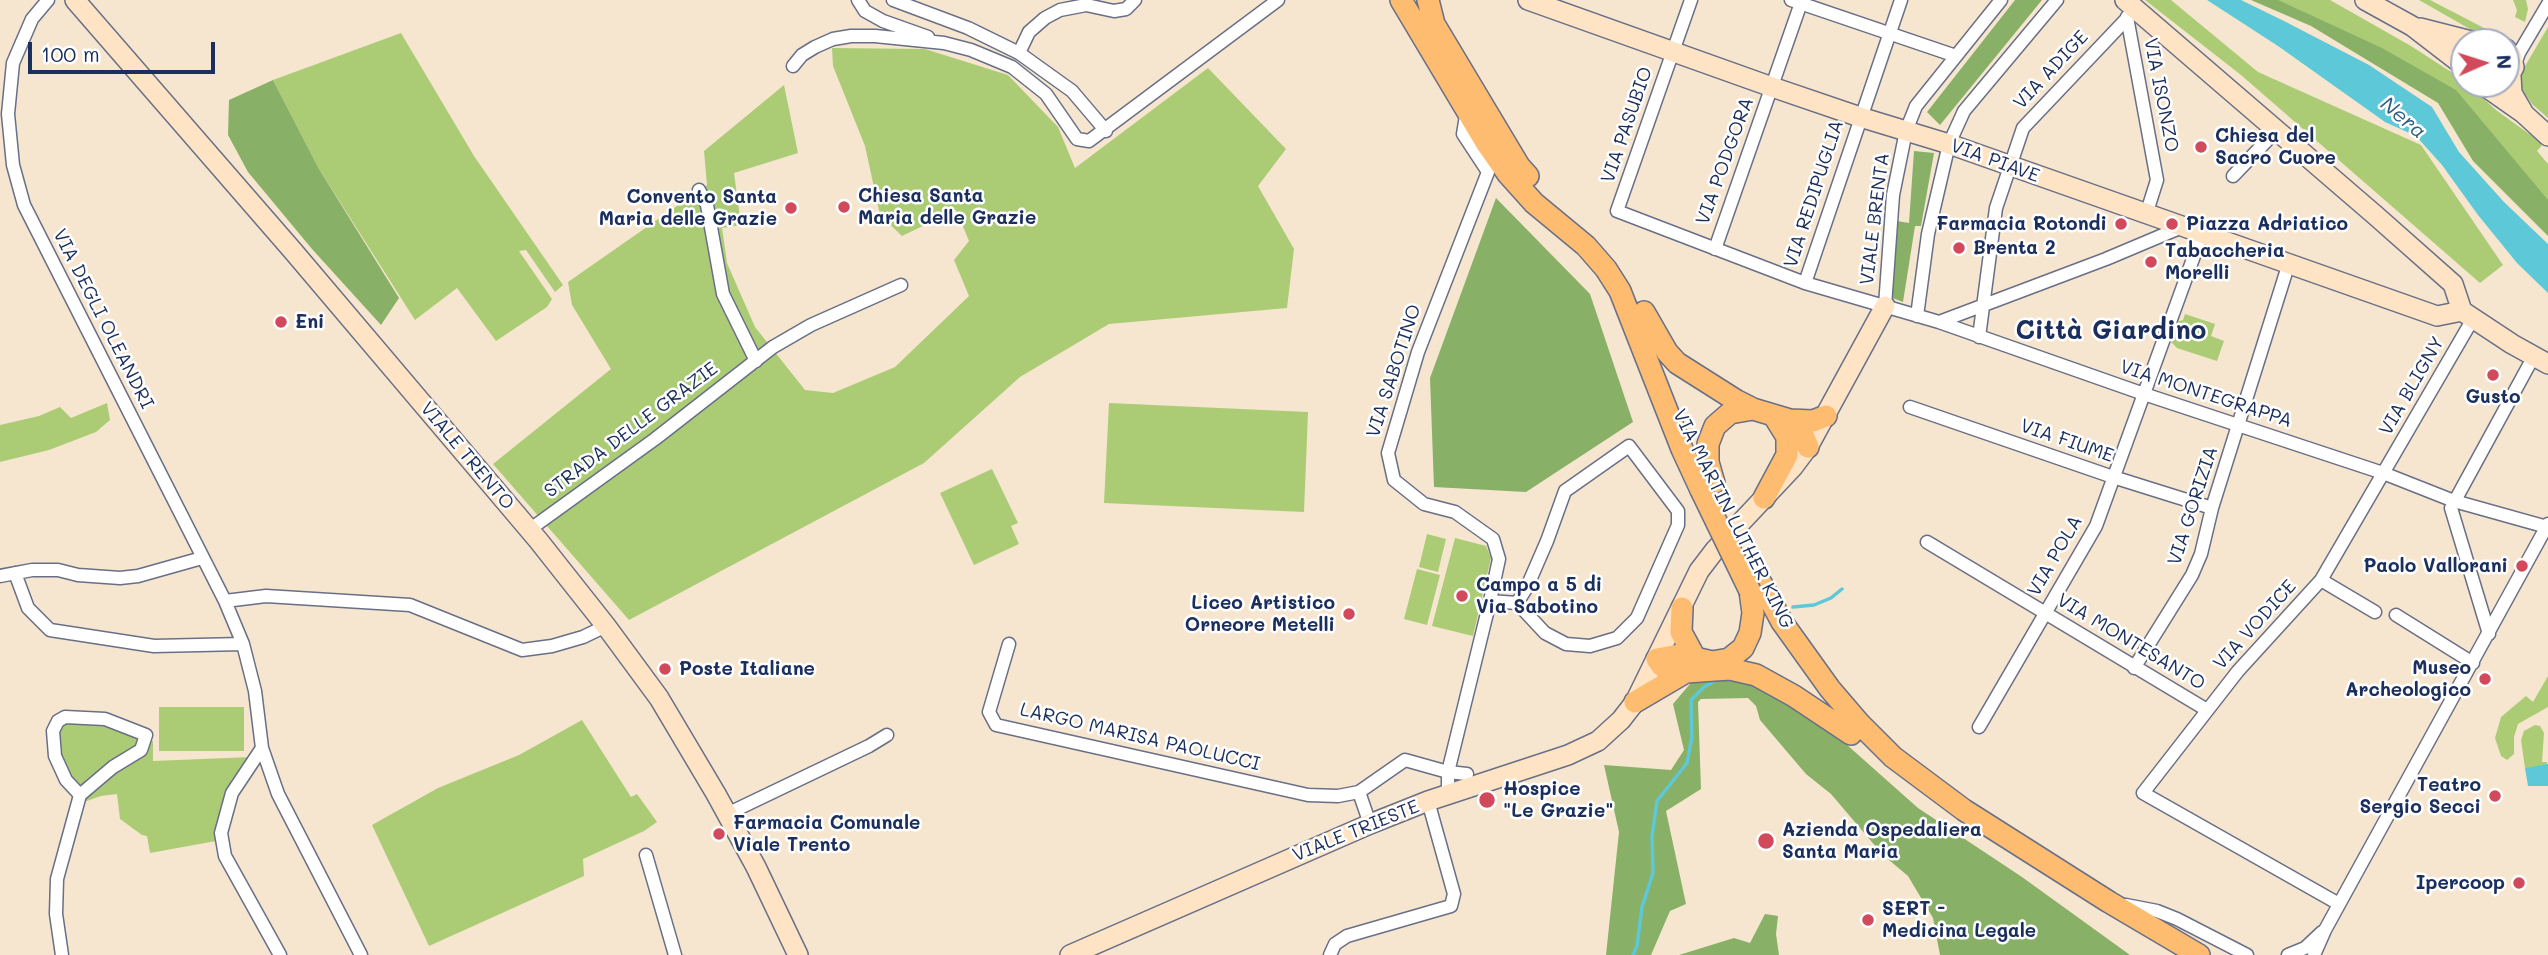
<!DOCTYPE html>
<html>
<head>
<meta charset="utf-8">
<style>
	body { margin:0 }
	#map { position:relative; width:2548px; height:955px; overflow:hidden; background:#f6e6d0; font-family:Mali,sans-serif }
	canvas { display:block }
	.north { position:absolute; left:2450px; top:28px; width:70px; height:70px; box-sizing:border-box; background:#fff; border:2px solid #a4acbf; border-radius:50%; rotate:87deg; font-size:19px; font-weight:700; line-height:28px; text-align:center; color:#1b2f5e }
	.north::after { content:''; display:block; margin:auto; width:24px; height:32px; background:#d1495b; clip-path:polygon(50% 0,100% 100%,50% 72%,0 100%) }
	.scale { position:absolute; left:28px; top:42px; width:187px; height:32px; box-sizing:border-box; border:4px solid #1b2f5e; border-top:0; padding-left:9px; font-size:21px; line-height:24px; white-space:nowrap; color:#1b2f5e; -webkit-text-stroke:5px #fff; paint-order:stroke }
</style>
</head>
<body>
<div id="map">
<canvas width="2548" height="955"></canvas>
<div class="north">N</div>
<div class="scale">100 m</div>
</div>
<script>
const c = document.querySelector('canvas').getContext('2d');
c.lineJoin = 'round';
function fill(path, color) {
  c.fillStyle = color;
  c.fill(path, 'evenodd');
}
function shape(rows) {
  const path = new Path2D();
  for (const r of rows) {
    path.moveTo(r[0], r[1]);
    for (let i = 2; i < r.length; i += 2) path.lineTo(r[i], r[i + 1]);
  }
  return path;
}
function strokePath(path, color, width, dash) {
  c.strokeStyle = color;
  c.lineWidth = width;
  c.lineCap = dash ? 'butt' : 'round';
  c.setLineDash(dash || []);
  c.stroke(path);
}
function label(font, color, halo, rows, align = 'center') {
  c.font = font + ' Mali,sans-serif';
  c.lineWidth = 5;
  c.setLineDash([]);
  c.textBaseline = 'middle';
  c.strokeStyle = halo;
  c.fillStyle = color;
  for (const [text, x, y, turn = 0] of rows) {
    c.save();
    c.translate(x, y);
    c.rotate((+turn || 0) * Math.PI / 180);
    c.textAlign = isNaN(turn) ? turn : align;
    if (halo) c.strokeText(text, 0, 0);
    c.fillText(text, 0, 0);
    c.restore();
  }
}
fill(shape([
	[2145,0,2171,0,2258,72,2421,145,2503,265,2480,283,2241,75],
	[2277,0,2330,0,2411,46,2462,79,2464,84,2467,84,2496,110,2543,144,2537,151,2548,164,2548,202,2455,94],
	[2419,0,2430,0,2486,29,2482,36],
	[2513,0,2526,0,2528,9,2525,22,2515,17,2517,10],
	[2548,27,2548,118,2532,104,2521,88,2521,73],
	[401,33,474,156,563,285,555,292,526,250,519,251,552,299,547,307,496,341,457,288,415,320,319,169,273,80],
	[832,48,925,49,1008,75,1058,127,1075,168,1208,68,1286,149,1258,186,1294,249,1287,308,1109,324,1020,377,924,463,629,620,493,464,611,369,572,305,568,282,707,185,704,151,784,85,798,153,734,173,741,225,722,228,727,263,755,327,805,390,833,393,895,367,969,296,954,260,969,241,956,210,902,236,880,215,865,146,833,66],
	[2185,314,2215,324,2211,336,2224,341,2217,361,2177,348,2169,340,2176,322,2183,320],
	[107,403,110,420,96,432,49,450,0,462,0,425,39,416,60,407,71,418],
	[1109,403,1308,412,1304,512,1104,503],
	[992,469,1018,523,1011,526,1019,544,974,565,940,493],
	[1427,534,1446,539,1438,572,1419,567],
	[1455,538,1486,546,1491,558,1473,636,1432,626],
	[1417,569,1440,575,1427,625,1404,619],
	[2548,676,2548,707,2518,724,2514,737,2514,754,2507,760,2501,756,2495,738,2501,717,2526,696,2533,702],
	[159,707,244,707,244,751,159,751],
	[92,720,143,738,142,743,80,790,64,770,57,733,61,724],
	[582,720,631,797,637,794,657,822,644,831,583,859,584,876,429,946,372,825,438,788,519,755],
	[2535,725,2540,726,2544,733,2542,762,2547,762,2547,766,2525,768,2521,740,2524,731],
	[149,741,153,741,153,761,252,757,216,841,150,853,147,836,142,835,120,819,117,794,101,796,81,803,82,797]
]), '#abcc75');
fill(shape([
	[2015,0,2042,0,1940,125,1927,112],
	[2251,0,2278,0,2382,48,2456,90,2548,200,2548,236,2473,161,2438,103,2311,26],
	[273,80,319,169,399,298,381,325,312,249,248,172,228,135,229,100],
	[1914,151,1934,153,1921,226,1915,226,1903,302,1890,297,1897,221,1909,223],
	[1496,198,1590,294,1633,422,1526,492,1434,487,1430,378],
	[1731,676,1770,690,1846,744,1918,808,2022,877,2130,955,1940,955,1933,918,1908,876,1883,855,1831,794,1806,774,1760,720,1756,706,1748,698,1701,699,1698,702,1701,789,1666,811,1686,904,1670,911,1651,955,1606,955,1619,832,1604,765,1671,770,1684,750,1673,704,1695,678],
	[1765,914,1778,916,1776,934,1779,955,1679,955,1734,938,1750,943]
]), '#88b066');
fill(shape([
	[2207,0,2241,0,2284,21,2369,65,2432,107,2459,152,2504,202,2548,244,2548,293,2517,263,2478,215,2442,165,2416,136,2385,122,2278,46],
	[2548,764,2548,786,2528,786,2525,768]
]), '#5dc8d7');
strokePath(shape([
	[1793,607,1814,605,1831,598,1842,589],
	[1633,955,1637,946,1642,907,1653,873,1652,836,1657,801,1687,763,1692,737,1691,700,1704,687,1716,680]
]), '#5dc8d7', 3.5);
const street = shape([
	[48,0,32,19,13,63,8,114,13,165,24,205,225,601,243,644,255,691,262,748,278,794,361,955],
	[858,0,865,11,883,21,928,37],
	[893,0,968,28,1019,53,1072,91,1106,131],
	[1691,0,1617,211,1805,283,1939,322,2144,394,2383,473,2454,501,2547,527],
	[1791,0,1956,56],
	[2127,17,2157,180,2146,215],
	[1019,53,1029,32,1045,18,1060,10,1086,5,1114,11,1126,9,1135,0],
	[793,66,802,55,815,47,833,39,851,36,875,36,944,43,971,50,1012,67,1046,94,1077,139,1089,141,1278,0],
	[2514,67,2519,53,2548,4],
	[1467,110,1463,134,1488,172,1418,352,1388,453,1394,480,1424,504,1455,512,1493,539,1499,559,1490,601],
	[2233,176,2276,131],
	[699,190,707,205,723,294,756,361],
	[1715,249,1802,0],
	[1805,283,1901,0],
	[1885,306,1893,195,1906,131,1916,106,2001,0],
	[1917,316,1928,234,1949,144,1964,111,2057,0],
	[1939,322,2106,259,2182,227],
	[1979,337,1996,208,2023,128,2135,10],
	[1910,407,2113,477,2212,508],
	[529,530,655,439,773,347,811,325,901,285],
	[1927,542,2207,710],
	[15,573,28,608,50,630,154,646,243,644],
	[0,576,32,570,58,570,78,575,120,578,138,576,202,558],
	[2321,580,2375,612],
	[225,601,266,596,410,605,522,650,552,646,583,637,606,626],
	[2396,615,2473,663],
	[2489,634,2451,508,2529,365],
	[1009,644,989,712,996,725,1308,795,1338,796,1359,792],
	[2134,668,2192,575,2201,554,2212,508,2288,266],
	[1979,727,2096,526,2202,234],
	[262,748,232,793,221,833,225,856,280,955],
	[1448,795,1448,772,1490,601,1517,603,1545,633,1566,644,1590,646,1617,638,1637,618,1678,525,1678,511,1629,446,1565,491,1547,541,1527,587,1517,603],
	[727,814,869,746,887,735],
	[1370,824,1359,792,1405,760,1448,772,1467,774],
	[646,855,675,955],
	[2339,904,2143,793,2238,671,2321,580,2474,317],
	[2126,905,2157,911,2177,919,2247,955],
	[62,955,56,914,57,879,80,795,113,767,141,750,146,735,105,719,65,717,58,721,53,731,55,756,66,780,80,795],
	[1330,955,1335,944,1347,936,1451,906,1454,894,1428,801],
	[2288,955,2305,948,2322,932],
	[2314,955,2325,930,2548,524]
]);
const secondary = shape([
	[75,0,293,251,538,540,606,626,659,698,716,794,756,867,798,955],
	[1528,0,1772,87,1860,117,1949,144,2437,316,2462,311],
	[2125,0,2375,215,2453,284,2462,311,2512,344,2548,364],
	[2365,0,2412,26,2464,66],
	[2420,28,2475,42],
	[2506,49,2511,55,2514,67,2506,82],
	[2511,76,2512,93,2523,112],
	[2483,85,2523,113,2548,136],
	[1070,955,1370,824,1428,801,1568,755,1598,741,1621,720,1635,702,1699,571,1715,550,1793,467,1808,447,1885,306]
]);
const primary = shape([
	[1401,0,1487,144,1508,174,1534,203,1586,246,1606,269,1620,291,1682,449,1701,490],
	[1428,0,1434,24,1519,166,1528,176],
	[1644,312,1667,352,1677,363,1737,401,1753,409,1790,420,1813,421,1826,416],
	[1790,420,1802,433,1808,447],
	[1714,483,1708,462,1708,444,1715,426,1730,413,1753,409],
	[1764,498,1787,455,1787,437,1774,416],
	[1761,583,1782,622,1830,689,1860,724,1893,757,1964,810,2109,902,2199,955],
	[1682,608,1681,632,1695,658,1712,662,1729,659,1743,648,1750,633,1753,613,1750,591],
	[1686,672,1672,671,1662,666,1657,659,1679,655,1695,658],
	[1635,702,1686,672,1730,669,1756,675,1794,696,1851,734]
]);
strokePath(street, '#686f86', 15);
strokePath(secondary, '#686f86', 22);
strokePath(primary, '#686f86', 24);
strokePath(street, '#fff', 12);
strokePath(secondary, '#fee4c5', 19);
strokePath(primary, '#fdbc6f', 21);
const primaryBridge = shape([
	[1701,490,1750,591]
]);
strokePath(primaryBridge, '#686f86', 24, []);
strokePath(primaryBridge, '#fdbc6f', 21);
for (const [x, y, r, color] of [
	[2201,147,7,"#d1495b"],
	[844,207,7,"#d1495b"],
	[791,208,7,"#d1495b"],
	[2121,224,7,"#d1495b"],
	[2172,224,7,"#d1495b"],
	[1959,248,7,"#d1495b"],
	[2151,262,7,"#d1495b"],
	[281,322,7,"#d1495b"],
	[2493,375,7,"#d1495b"],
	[2522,566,7,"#d1495b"],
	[1462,596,7,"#d1495b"],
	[1349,614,7,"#d1495b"],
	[665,669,7,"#d1495b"],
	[2485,679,7,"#d1495b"],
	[2495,796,7,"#d1495b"],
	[1487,800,9,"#d1495b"],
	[719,834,7,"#d1495b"],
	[1766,841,9,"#d1495b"],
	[2519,883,7,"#d1495b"],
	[1868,920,7,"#d1495b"]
]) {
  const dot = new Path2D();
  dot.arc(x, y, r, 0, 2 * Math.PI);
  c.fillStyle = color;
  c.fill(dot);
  strokePath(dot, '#fff', 2.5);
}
label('19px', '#1b2f5e', '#fff', [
	["VIA ADIGE",2051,70,-47],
	["VIA ISONZO",2161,95,79],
	["VIA PASUBIO",1627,125,-71],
	["VIA PODGORA",1725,161,-70],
	["VIA PIAVE",1995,161,20],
	["VIA REDIPUGLIA",1814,194,-72],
	["VIALE BRENTA",1875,219,-83],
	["VIA DEGLI OLEANDRI",103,319,63],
	["VIA SABOTINO",1394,371,-72],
	["VIA BLIGNY",2412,386,-60],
	["VIA MONTEGRAPPA",2206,394,18],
	["STRADA DELLE GRAZIE",631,430,-37],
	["VIA FIUME",2067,441,19],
	["VIALE TRENTO",467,456,50],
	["VIA GORIZIA",2193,506,-72],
	["VIA MARTIN LUTHER KING",1733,519,63],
	["VIA POLA",2055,556,-60],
	["VIA VODICE",2255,625,-48],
	["VIA MONTESANTO",2131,642,31],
	["LARGO MARISA PAOLUCCI",1140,737,13],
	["VIALE TRIESTE",1356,831,-22]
]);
label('bold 19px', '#1b2f5e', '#fff', [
	["Chiesa del",2215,136],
	["Sacro Cuore",2215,158],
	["Chiesa Santa",858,196],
	["Maria delle Grazie",858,218],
	["Convento Santa",777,197,"right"],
	["Maria delle Grazie",777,219,"right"],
	["Farmacia Rotondi",2107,224,"right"],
	["Piazza Adriatico",2186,224],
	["Brenta 2",1973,248],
	["Tabaccheria",2165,251],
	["Morelli",2165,273],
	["Eni",295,322],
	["Gusto",2493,397,"center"],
	["Paolo Vallorani",2508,566,"right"],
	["Campo a 5 di",1476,585],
	["Via Sabotino",1476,607],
	["Liceo Artistico",1335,603,"right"],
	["Orneore Metelli",1335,625,"right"],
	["Museo",2471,668,"right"],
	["Archeologico",2471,690,"right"],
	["Poste Italiane",679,669],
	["Teatro",2481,785,"right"],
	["Sergio Secci",2481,807,"right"],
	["Hospice",1503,789],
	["\"Le Grazie\"",1503,811],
	["Farmacia Comunale",733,823],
	["Viale Trento",733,845],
	["Azienda Ospedaliera",1782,830],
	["Santa Maria",1782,852],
	["Ipercoop",2505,883,"right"],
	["SERT -",1882,909],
	["Medicina Legale",1882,931]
], 'left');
label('italic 21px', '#2f5d82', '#fff', [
	["Nera",2403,118,40]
]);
label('bold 26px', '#1b2f5e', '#fff', [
	["Città Giardino",2111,331]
]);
</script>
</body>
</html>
